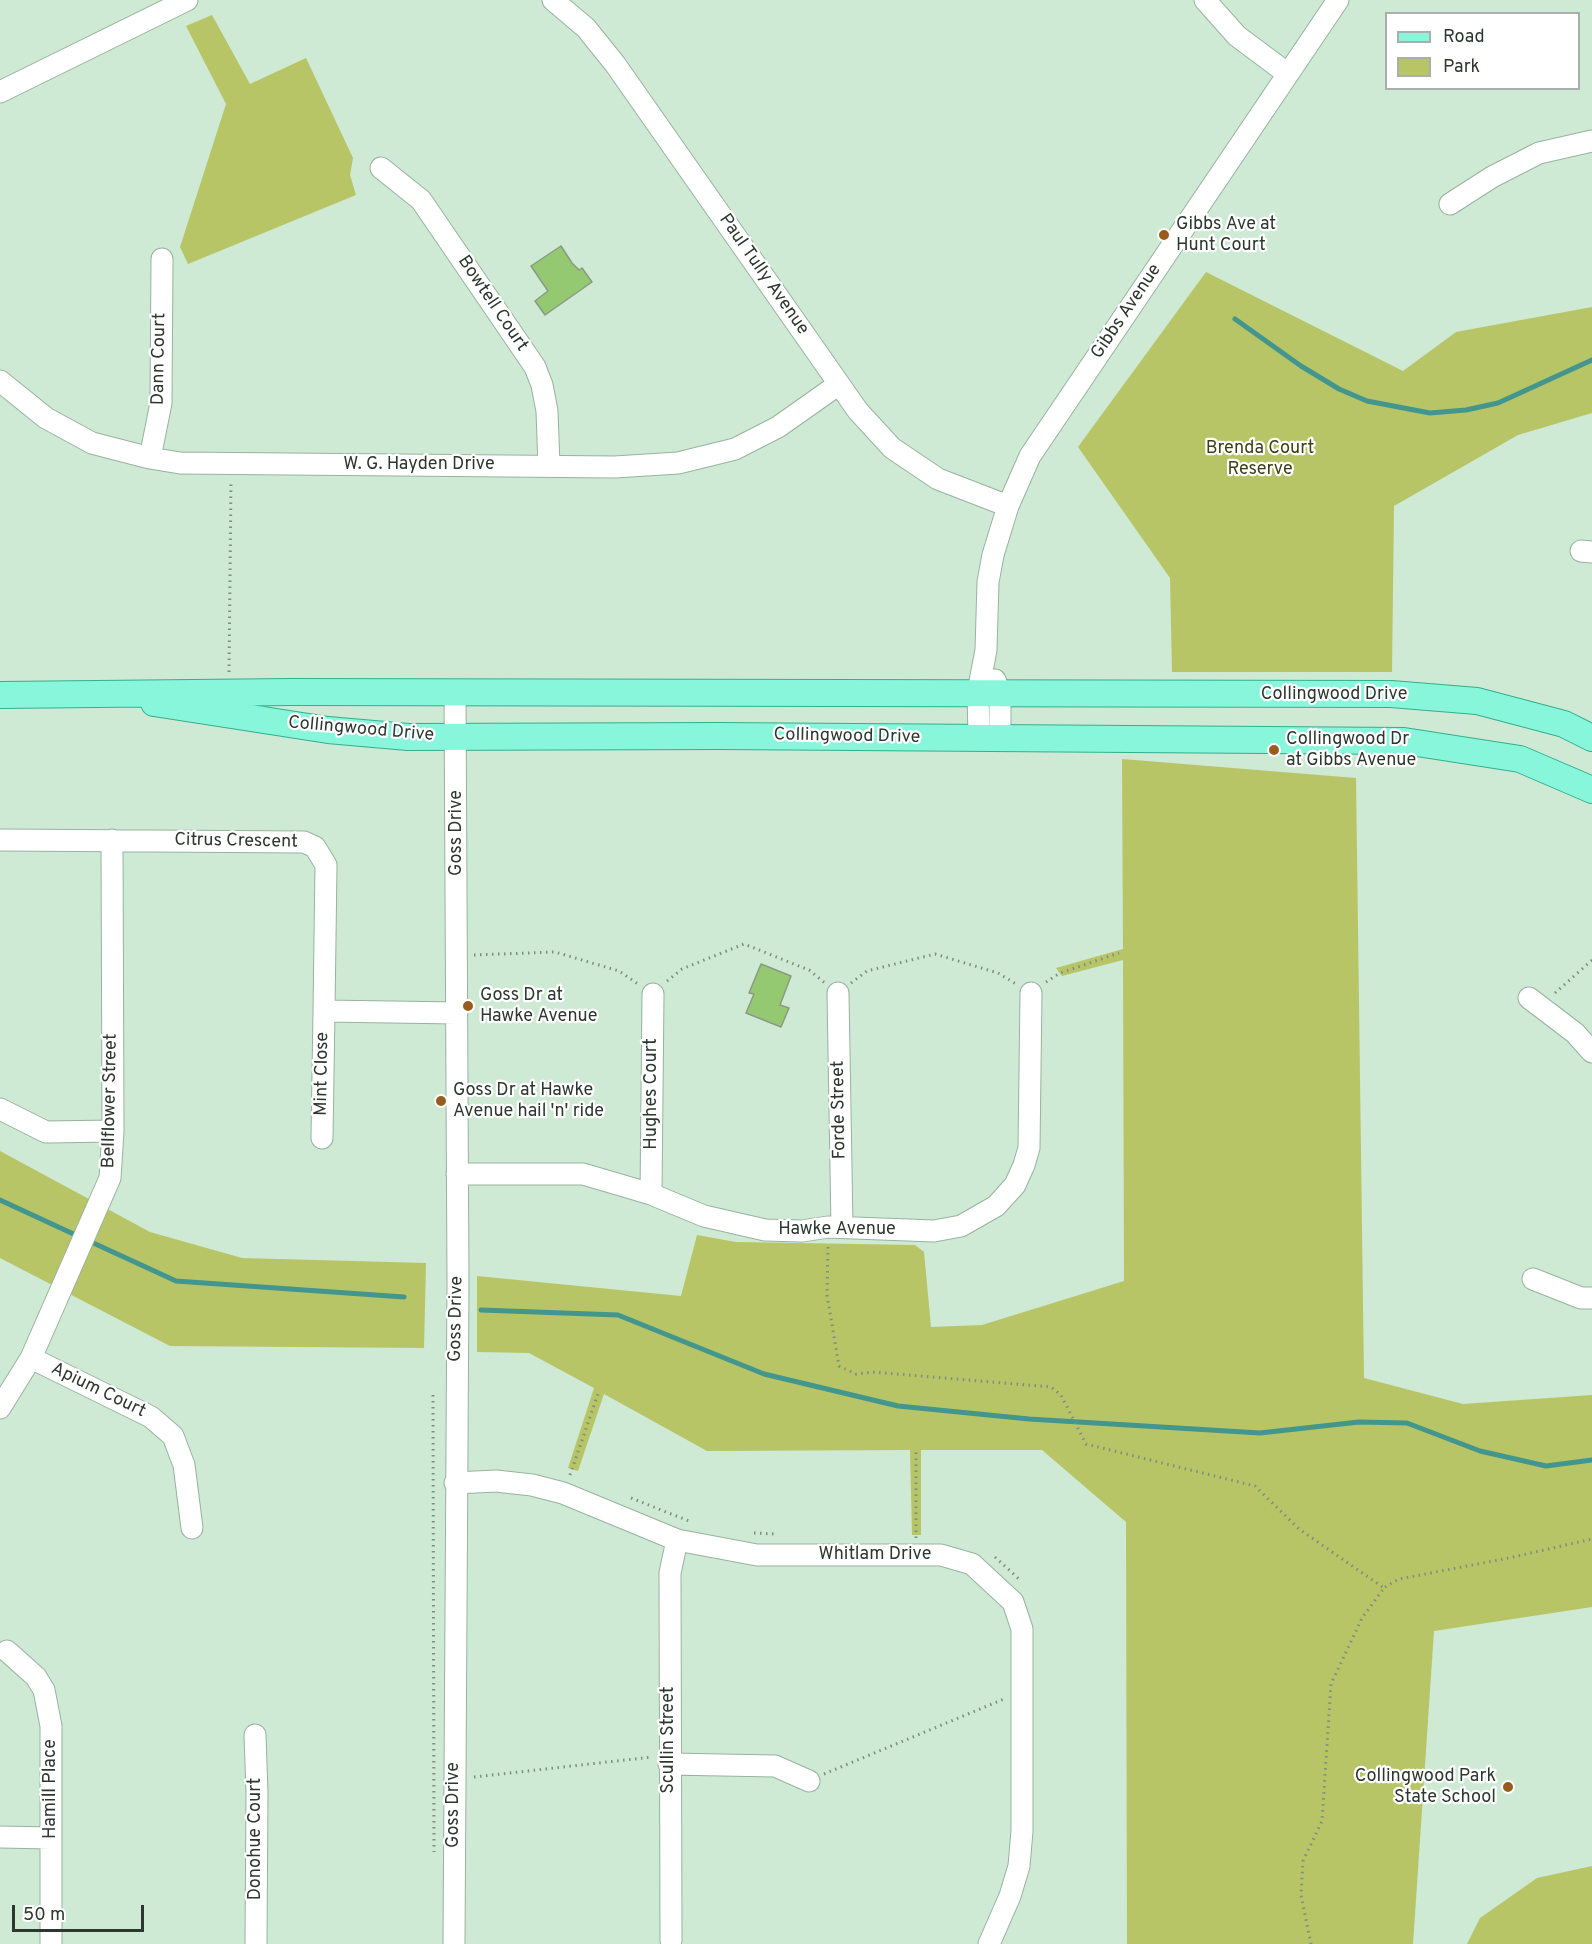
<!DOCTYPE html>
<html>
<head>
<meta charset="utf-8">
<style>
	body { margin:0 }
	#map { position:relative; width:1592px; height:1944px; overflow:hidden; background:#cee9d4; font-family:Overpass,sans-serif }
	canvas { display:block }
	.legend { position:absolute; left:1385px; top:12px; width:195px; height:78px; box-sizing:border-box; background:#fff; border:2px solid #abafab; margin:0; padding:8px 10px; list-style:none; font-size:18px; color:#2c372e }
	.legend li { display:flex; align-items:center; gap:12px; height:30px }
	.legend b { width:30px; border:2px solid #abafab }
	.scale { position:absolute; left:12px; top:1905px; width:132px; height:27px; box-sizing:border-box; border:3px solid #2c372e; border-top:0; padding-left:8px; font-size:18px; line-height:21px; white-space:nowrap; color:#2c372e; -webkit-text-stroke:4px #fff; paint-order:stroke }
</style>
</head>
<body>
<div id="map">
<canvas width="1592" height="1944"></canvas>
<ul class="legend">
<li><b style="height:8px;background:#88f6da"></b>Road</li>
<li><b style="height:16px;background:#b8c566"></b>Park</li>
</ul>
<div class="scale">50 m</div>
</div>
<script>
const c = document.querySelector('canvas').getContext('2d');
c.lineJoin = 'round';
function fill(path, color) {
  c.fillStyle = color;
  c.fill(path, 'evenodd');
}
function shape(rows) {
  const path = new Path2D();
  for (const r of rows) {
    path.moveTo(r[0], r[1]);
    for (let i = 2; i < r.length; i += 2) path.lineTo(r[i], r[i + 1]);
  }
  return path;
}
function strokePath(path, color, width, dash) {
  c.strokeStyle = color;
  c.lineWidth = width;
  c.lineCap = dash ? 'butt' : 'round';
  c.setLineDash(dash || []);
  c.stroke(path);
}
function label(font, color, halo, rows, align = 'center') {
  c.font = font + ' Overpass,sans-serif';
  c.lineWidth = 4.5;
  c.setLineDash([]);
  c.textBaseline = 'middle';
  c.strokeStyle = halo;
  c.fillStyle = color;
  for (const [text, x, y, turn = 0] of rows) {
    c.save();
    c.translate(x, y);
    c.rotate((+turn || 0) * Math.PI / 180);
    c.textAlign = isNaN(turn) ? turn : align;
    if (halo) c.strokeText(text, 0, 0);
    c.fillText(text, 0, 0);
    c.restore();
  }
}
fill(shape([
	[212,15,250,84,306,58,353,158,350,175,356,195,188,264,180,247,226,104,186,26],
	[1206,272,1403,371,1456,332,1592,307,1592,413,1518,435,1394,506,1392,672,1172,672,1170,578,1078,447],
	[1122,759,1356,778,1364,1378,1463,1404,1592,1395,1592,1607,1434,1631,1413,1944,1127,1944,1126,1522,1042,1450,921,1450,921,1535,912,1535,910,1450,707,1451,604,1394,578,1471,568,1468,594,1388,529,1353,477,1352,477,1276,681,1296,697,1235,736,1242,915,1245,924,1252,931,1327,982,1325,1124,1281,1123,960,1062,976,1056,968,1123,949],
	[0,1151,150,1232,242,1258,426,1263,424,1348,170,1346,0,1258],
	[1592,1866,1592,1944,1467,1944,1480,1918,1537,1878]
]), '#b8c566');
strokePath(shape([
	[1235,319,1301,366,1339,389,1367,401,1430,413,1466,410,1498,403,1592,360],
	[0,1200,80,1237],
	[89,1241,176,1281,404,1297],
	[481,1310,618,1315,764,1374,898,1406,1029,1419,1260,1433,1359,1422,1407,1423,1480,1451,1546,1466,1592,1460]
]), '#42968e', 5);
const building = shape([
	[561,246,572,263,579,270,582,268,592,282,545,315,535,301,548,291,531,266,561,246],
	[761,964,791,976,780,1005,789,1008,781,1027,746,1013,754,994,749,993,761,964]
]);
fill(building, '#95c971');
strokePath(building, '#8a9b81', 1.5);
const minor = shape([
	[553,0,586,28,615,64,858,411,892,448,938,479,1008,506],
	[1205,0,1237,36,1288,74],
	[0,92,187,0],
	[381,168,421,200,535,367,542,385,547,411,549,466],
	[1450,204,1492,177,1539,153,1592,141],
	[0,381,46,418,92,443,150,458,180,463,615,467,678,463,735,449,778,427,839,384],
	[150,458,161,403,162,259],
	[1581,551,1592,552],
	[995,680,1000,692,1000,738],
	[979,738,978,692,986,650,988,582,993,555,1008,506,1030,456,1338,0],
	[0,840,304,842,315,847,326,865,324,1011,457,1013],
	[838,993,842,1227],
	[1529,998,1575,1033,1592,1052],
	[0,1109,46,1132,113,1131],
	[322,1138,324,1011],
	[457,1174,583,1174,651,1194,704,1216,765,1230,802,1231,828,1227,934,1231,961,1226,996,1206,1015,1185,1024,1165,1029,1148,1031,993],
	[651,1194,653,994],
	[1533,1279,1581,1298,1592,1298],
	[31,1358,151,1417,173,1436,184,1465,192,1528],
	[0,1408,31,1358,110,1178,113,1131,112,840],
	[455,1483,496,1481,532,1485,563,1493,677,1540,757,1555,941,1555,972,1564,1013,1602,1022,1629,1022,1831,1019,1866,1010,1896,989,1944],
	[7,1651,36,1677,44,1690,51,1726,51,1944],
	[255,1735,257,1793,256,1944],
	[669,1764,775,1766,809,1781],
	[0,1837,51,1838],
	[671,1940,670,1573,677,1540],
	[454,1944,458,1281,455,694]
]);
const major = shape([
	[0,695,290,692,1391,694,1477,701,1564,724,1592,738],
	[154,703,328,730,408,737,719,736,1404,741,1520,759,1592,790]
]);
strokePath(minor, '#98b39e', 23);
strokePath(major, '#34af8e', 28);
strokePath(shape([
	[229,672,231,481],
	[474,955,555,952,619,971,638,984],
	[667,981,682,969,744,944,809,970,825,983],
	[1046,982,1060,973,1119,953],
	[851,983,867,971,935,954,998,973,1016,984],
	[1555,993,1592,960],
	[828,1247,827,1295,839,1366,856,1374,873,1372,1051,1387,1061,1395,1086,1444,1255,1486,1299,1529,1384,1588,1362,1618,1331,1684,1322,1821,1303,1861,1301,1895,1311,1944],
	[433,1395,434,1852],
	[570,1475,599,1391],
	[631,1498,689,1521],
	[754,1533,775,1534],
	[916,1538,916,1450],
	[995,1557,1019,1579],
	[1385,1587,1399,1579,1509,1558,1592,1539],
	[824,1774,1004,1699],
	[474,1777,652,1757]
]), '#7c8f80', 3, [1.5, 4.5]);
strokePath(minor, '#fff', 21);
strokePath(major, '#88f6da', 26);
for (const [x, y, r, color] of [
	[1164,235,6,"#995c1f"],
	[1274,750,6,"#995c1f"],
	[468,1006,6,"#995c1f"],
	[441,1101,6,"#995c1f"],
	[1508,1787,6,"#995c1f"]
]) {
  const dot = new Path2D();
  dot.arc(x, y, r, 0, 2 * Math.PI);
  c.fillStyle = color;
  c.fill(dot);
  strokePath(dot, '#fff', 2);
}
label('18px', '#2c372e', '#fff', [
	["Gibbs Ave at",1176,225],
	["Hunt Court",1176,246],
	["Collingwood Dr",1286,740],
	["at Gibbs Avenue",1286,761],
	["Goss Dr at",480,996],
	["Hawke Avenue",480,1017],
	["Goss Dr at Hawke",453,1091],
	["Avenue hail 'n' ride",453,1112],
	["Collingwood Park",1496,1777,"right"],
	["State School",1496,1798,"right"]
], 'left');
label('18px', '#2c372e', '#fff', [
	["Paul Tully Avenue",763,275,55],
	["Bowtell Court",492,304,56],
	["Gibbs Avenue",1127,312,-56],
	["Dann Court",160,359,-89],
	["W. G. Hayden Drive",419,465],
	["Collingwood Drive",1334,695],
	["Collingwood Drive",361,730,5],
	["Collingwood Drive",847,737,1],
	["Goss Drive",457,833,-90],
	["Citrus Crescent",236,842,1],
	["Mint Close",323,1074,-89],
	["Hughes Court",652,1094,-90],
	["Bellflower Street",111,1101,-89],
	["Forde Street",840,1110,-91],
	["Hawke Avenue",837,1230],
	["Goss Drive",457,1319,-89],
	["Apium Court",98,1391,26],
	["Whitlam Drive",875,1555],
	["Scullin Street",669,1740,-90],
	["Hamill Place",51,1789,-90],
	["Goss Drive",454,1805,-90],
	["Donohue Court",256,1839,-90]
]);
label('18px', '#3a4014', '#fff', [
	["Brenda Court",1260,449],
	["Reserve",1260,470]
]);
</script>
</body>
</html>
